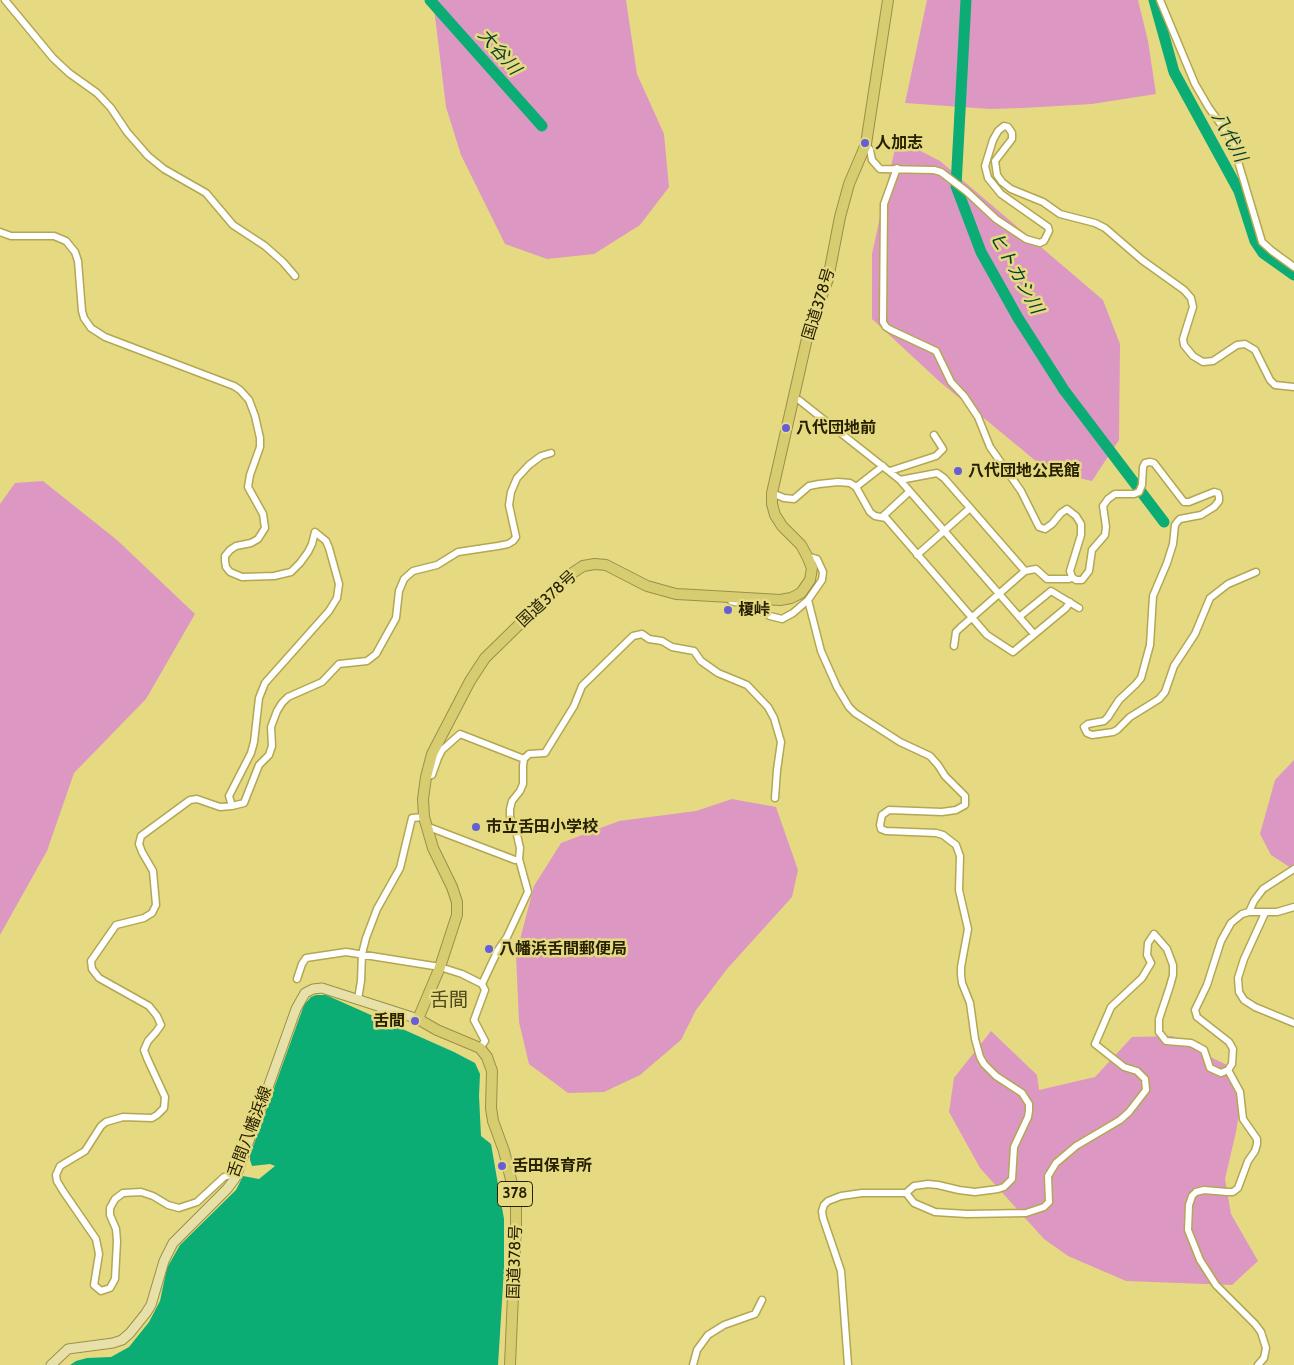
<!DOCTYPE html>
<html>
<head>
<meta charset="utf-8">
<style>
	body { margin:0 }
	canvas { display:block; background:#e5d982 }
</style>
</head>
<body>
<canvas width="1294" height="1365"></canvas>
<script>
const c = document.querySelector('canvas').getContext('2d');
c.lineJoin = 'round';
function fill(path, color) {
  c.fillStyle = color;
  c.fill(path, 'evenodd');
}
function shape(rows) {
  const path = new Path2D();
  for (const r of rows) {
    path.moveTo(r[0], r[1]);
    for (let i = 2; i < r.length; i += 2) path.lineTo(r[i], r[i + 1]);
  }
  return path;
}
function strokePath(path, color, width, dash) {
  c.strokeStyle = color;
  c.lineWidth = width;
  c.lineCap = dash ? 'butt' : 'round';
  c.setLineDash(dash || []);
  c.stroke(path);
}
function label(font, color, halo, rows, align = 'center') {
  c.font = font + ' Cabin,"Noto Sans JP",sans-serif';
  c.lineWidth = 5;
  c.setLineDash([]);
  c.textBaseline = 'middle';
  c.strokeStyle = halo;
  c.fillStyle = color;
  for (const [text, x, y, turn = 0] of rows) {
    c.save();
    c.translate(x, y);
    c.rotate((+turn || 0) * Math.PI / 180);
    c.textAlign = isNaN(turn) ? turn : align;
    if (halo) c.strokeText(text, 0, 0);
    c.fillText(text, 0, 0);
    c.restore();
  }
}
fill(shape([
	[433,0,626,0,637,74,664,134,669,187,640,225,594,254,547,259,505,244,461,155,446,107],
	[927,0,1138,0,1148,41,1156,94,1092,104,1023,108,990,109,905,103],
	[897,139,940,161,1103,300,1120,344,1119,440,1092,481,1048,471,940,382,872,319,872,254],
	[43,481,117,540,195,614,146,699,74,773,47,851,0,935,0,504,15,483],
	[1294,760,1294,870,1271,855,1260,834,1275,780],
	[732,799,776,807,798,870,792,897,727,969,696,1010,681,1040,640,1075,604,1092,568,1093,529,1064,519,1022,516,955,534,886,561,843,619,821,696,811],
	[991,1031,1037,1075,1039,1090,1095,1077,1132,1037,1173,1036,1198,1051,1231,1067,1242,1096,1236,1132,1225,1179,1231,1214,1258,1261,1232,1285,1126,1281,1068,1256,1044,1239,980,1168,949,1112,954,1078]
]), '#dc98c3');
fill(shape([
	[316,995,326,995,454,1052,475,1063,480,1074,479,1096,481,1136,491,1144,504,1219,504,1269,498,1365,70,1365,76,1361,87,1358,111,1357,129,1347,149,1322,160,1301,167,1268,180,1245,236,1190,243,1176,259,1179,275,1166,270,1164,252,1166,250,1160,250,1155,304,1005,311,997]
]), '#0cac75');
strokePath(shape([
	[430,0,542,126],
	[966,0,956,186,981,252,1018,318,1064,390,1164,522],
	[1154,0,1174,72,1239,191,1255,241,1263,253,1294,275]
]), '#0cac75', 11);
const minor = shape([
	[5,0,53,58,69,73,97,93,111,108,127,132,148,156,164,169,206,193,233,225,265,246,283,262,295,276],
	[1160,0,1195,84,1209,108,1228,134,1237,158,1262,242,1272,251,1294,267],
	[866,144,870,150,872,160,880,169,934,170,941,172,966,191,996,219,1026,239,1040,243,1044,241,1049,231,1048,227,1001,194,988,178,985,166,993,140,998,131,1004,126,1008,127,1012,133,1012,139,995,161,997,175,1002,182,1011,189,1043,202,1060,214,1095,223,1105,228,1142,260,1184,290,1191,298,1193,307,1183,339,1184,345,1193,356,1203,362,1213,361,1237,345,1245,344,1255,350,1270,380,1275,385,1294,387],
	[897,168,884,204,883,322,886,327,891,330,936,351,951,382,964,396,978,417,990,447,1021,491,1039,527,1045,529,1052,524,1061,513,1067,509,1076,516,1081,524,1081,535,1070,571,1072,577,1076,580,1082,580,1089,571,1092,550,1105,535,1106,527,1103,506,1108,499,1115,494,1134,494,1139,492,1142,485,1143,467,1145,463,1150,462,1154,463,1184,502,1189,502,1214,492,1218,493,1219,497,1219,501,1214,507,1201,515,1180,519,1178,521,1175,525,1173,544,1167,563,1153,596,1150,645,1141,678,1136,684,1119,700,1108,717,1104,721,1088,724,1084,727,1087,733,1092,735,1113,732,1117,730,1130,717,1159,699,1165,692,1174,666,1195,634,1210,598,1228,584,1256,572],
	[0,232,11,236,54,236,66,241,75,252,78,261,82,311,84,318,91,328,105,337,234,386,240,390,249,400,255,416,260,438,260,447,250,475,248,487,263,514,265,528,258,539,251,543,236,546,230,550,225,556,225,561,226,567,230,572,242,577,274,576,291,572,300,563,308,552,312,544,315,532,326,541,329,548,339,584,337,598,329,611,265,683,259,698,254,742,251,753,229,796,232,806,244,803,259,765,269,755,272,746,271,727,277,711,282,703,288,697,322,682,339,664,367,661,376,654,396,618,399,591,404,579,413,571,437,565,458,552,498,546,508,544,513,541,516,537,509,505,511,492,517,478,529,465,541,456,551,453],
	[793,398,799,400,900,480,1034,634],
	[890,471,936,456,943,449,934,435],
	[900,480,937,473,944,478,1025,571],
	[856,487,870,512,875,516,886,518,987,635,1013,652,1066,608,1070,602],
	[772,493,784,498,794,499,809,486,819,484,838,482,850,483,856,487,883,466],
	[882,517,909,492],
	[917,555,970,508],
	[730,599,731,601,747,605,770,616,782,619,793,613,808,600,822,580,823,572,817,559,807,556],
	[808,600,821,651,837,687,849,707,855,713,900,742,930,756,938,765,945,776,965,796,965,805,956,810,942,812,889,810,882,815,880,825,881,829,886,831,936,833,943,835,956,845,960,856,959,890,968,929,961,967,961,975,962,983,970,1003,975,1039,980,1057,984,1064,996,1076,1022,1093,1029,1104,1029,1111,1028,1117,1014,1147,1012,1179,1004,1187,998,1189,975,1192,959,1190,938,1185,928,1184,914,1186,906,1193,862,1193,841,1196,828,1201,824,1205,822,1211,823,1218,841,1271,848,1365],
	[1019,617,1051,591,1079,608],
	[954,646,956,632,960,628,1025,571,1036,569,1047,579,1069,579,1072,577],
	[426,777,432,775,438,758,442,750,460,734,524,759],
	[232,806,220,807,197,799,190,800,141,836,139,844,142,852,153,871,156,905,152,913,144,918,116,925,91,961,92,969,99,978,149,1006,157,1016,161,1025,156,1032,148,1041,144,1050,147,1058,165,1097,164,1108,157,1115,152,1118,123,1117,106,1122,101,1126,85,1151,60,1166,56,1175,57,1181,63,1191,96,1239,99,1254,94,1285,101,1291,110,1288,115,1279,117,1241,116,1229,110,1215,110,1208,115,1199,123,1193,141,1192,153,1196,168,1205,179,1208,197,1202,224,1177,230,1175,236,1177],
	[426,826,515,860,519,859],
	[1249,912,1254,901,1263,889,1294,869],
	[1265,913,1244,959,1238,978,1239,992,1244,1000,1255,1007,1294,1023],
	[297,979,302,964,306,958,346,952,440,967,462,974,482,984,485,990,474,1020,485,1041,480,1048],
	[482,984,498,950,507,937,528,892,519,859,520,848,517,835,510,817,510,809,512,801,520,791,523,784,523,766,524,759,529,754,545,753,574,706,582,686,633,636,642,634,649,639,662,641,672,647,694,651,701,661,718,673,747,685,768,707,774,718,781,742,777,770,775,798],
	[358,999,361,981,362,954,366,938,377,909,400,868,412,818,424,817],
	[1228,1070,1240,1092,1243,1119,1257,1139,1257,1144,1255,1151,1248,1161,1238,1188,1233,1192,1227,1192,1204,1190,1196,1192,1192,1196,1189,1205,1188,1230,1200,1260,1216,1285,1255,1324,1261,1332,1266,1348,1264,1358,1258,1365],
	[906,1193,914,1203,935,1212,967,1214,1026,1213,1044,1207,1049,1202,1048,1176,1056,1163,1076,1146,1120,1120,1129,1112,1146,1090,1145,1079,1137,1071,1124,1067,1095,1044,1111,1007,1142,978,1151,963,1147,955,1148,943,1154,934,1167,949,1173,965,1173,975,1170,986,1159,1019,1159,1032,1166,1041,1191,1043,1204,1050,1210,1068,1221,1073,1228,1070,1232,1064,1233,1049,1229,1042,1197,1017,1195,1010,1207,985,1221,941,1231,923,1242,914,1249,912,1277,912,1294,907],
	[693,1365,697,1350,708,1335,724,1325,755,1314,762,1300]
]);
const major = shape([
	[51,1365,68,1349,113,1343,122,1340,130,1333,146,1313,151,1305,164,1261,173,1243,227,1189,236,1177,296,1009,305,993,313,989,322,988,418,1019]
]);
const highway = shape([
	[510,1365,516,1225,516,1200,504,1151,493,1121,491,1108,492,1071,487,1057,480,1048,437,1030,418,1019,440,967,457,915,457,902,452,887,433,848,424,817,423,799,426,777,432,754,470,681,485,658,571,574,583,566,595,564,606,565,647,586,676,594,695,595,780,600,791,598,801,593,810,580,812,568,807,556,801,545,782,526,775,515,772,504,772,493,808,334,828,279,840,217,849,184,866,144,888,0]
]);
strokePath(minor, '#b3a751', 9);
strokePath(major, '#9a9049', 11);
strokePath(highway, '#9a9049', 12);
strokePath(minor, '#fff', 6);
strokePath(major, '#e8e0a9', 9);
strokePath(highway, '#d8cc70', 10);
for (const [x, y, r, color] of [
	[865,143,5,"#655ed7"],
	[786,428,5,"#655ed7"],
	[958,471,5,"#655ed7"],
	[728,610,5,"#655ed7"],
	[476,827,5,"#655ed7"],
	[489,949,5,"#655ed7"],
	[415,1021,5,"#655ed7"],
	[502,1166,5,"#655ed7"]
]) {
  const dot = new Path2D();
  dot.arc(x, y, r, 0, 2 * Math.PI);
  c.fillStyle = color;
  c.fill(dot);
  strokePath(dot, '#e5d982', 2);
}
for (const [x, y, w] of [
	[515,1194,35]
]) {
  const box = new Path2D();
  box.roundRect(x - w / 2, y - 12.5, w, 25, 4);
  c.fillStyle = '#e5d982';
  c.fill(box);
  strokePath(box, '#272100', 1);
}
label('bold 15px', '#272100', null, [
	["378",515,1194]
]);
label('bold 16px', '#272100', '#e5d982', [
	["人加志",875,143],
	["八代団地前",796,428],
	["八代団地公民館",968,471],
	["榎峠",738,610],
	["市立舌田小学校",486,827],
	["八幡浜舌間郵便局",499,949],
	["舌間",405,1021,"right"],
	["舌田保育所",512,1166]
], 'left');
label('16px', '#272100', '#e5d982', [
	["国道378号",819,304,-73],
	["国道378号",547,599,-43],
	["舌間八幡浜線",250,1132,-69],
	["国道378号",515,1262,-88]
]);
label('italic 18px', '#043f29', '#e5d982', [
	["大谷川",499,52,49],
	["八代川",1229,137,62],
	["ヒトカシ川",1016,273,61]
]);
label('19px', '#4f491b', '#e5d982', [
	["舌間",449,1000]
]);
</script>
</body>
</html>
